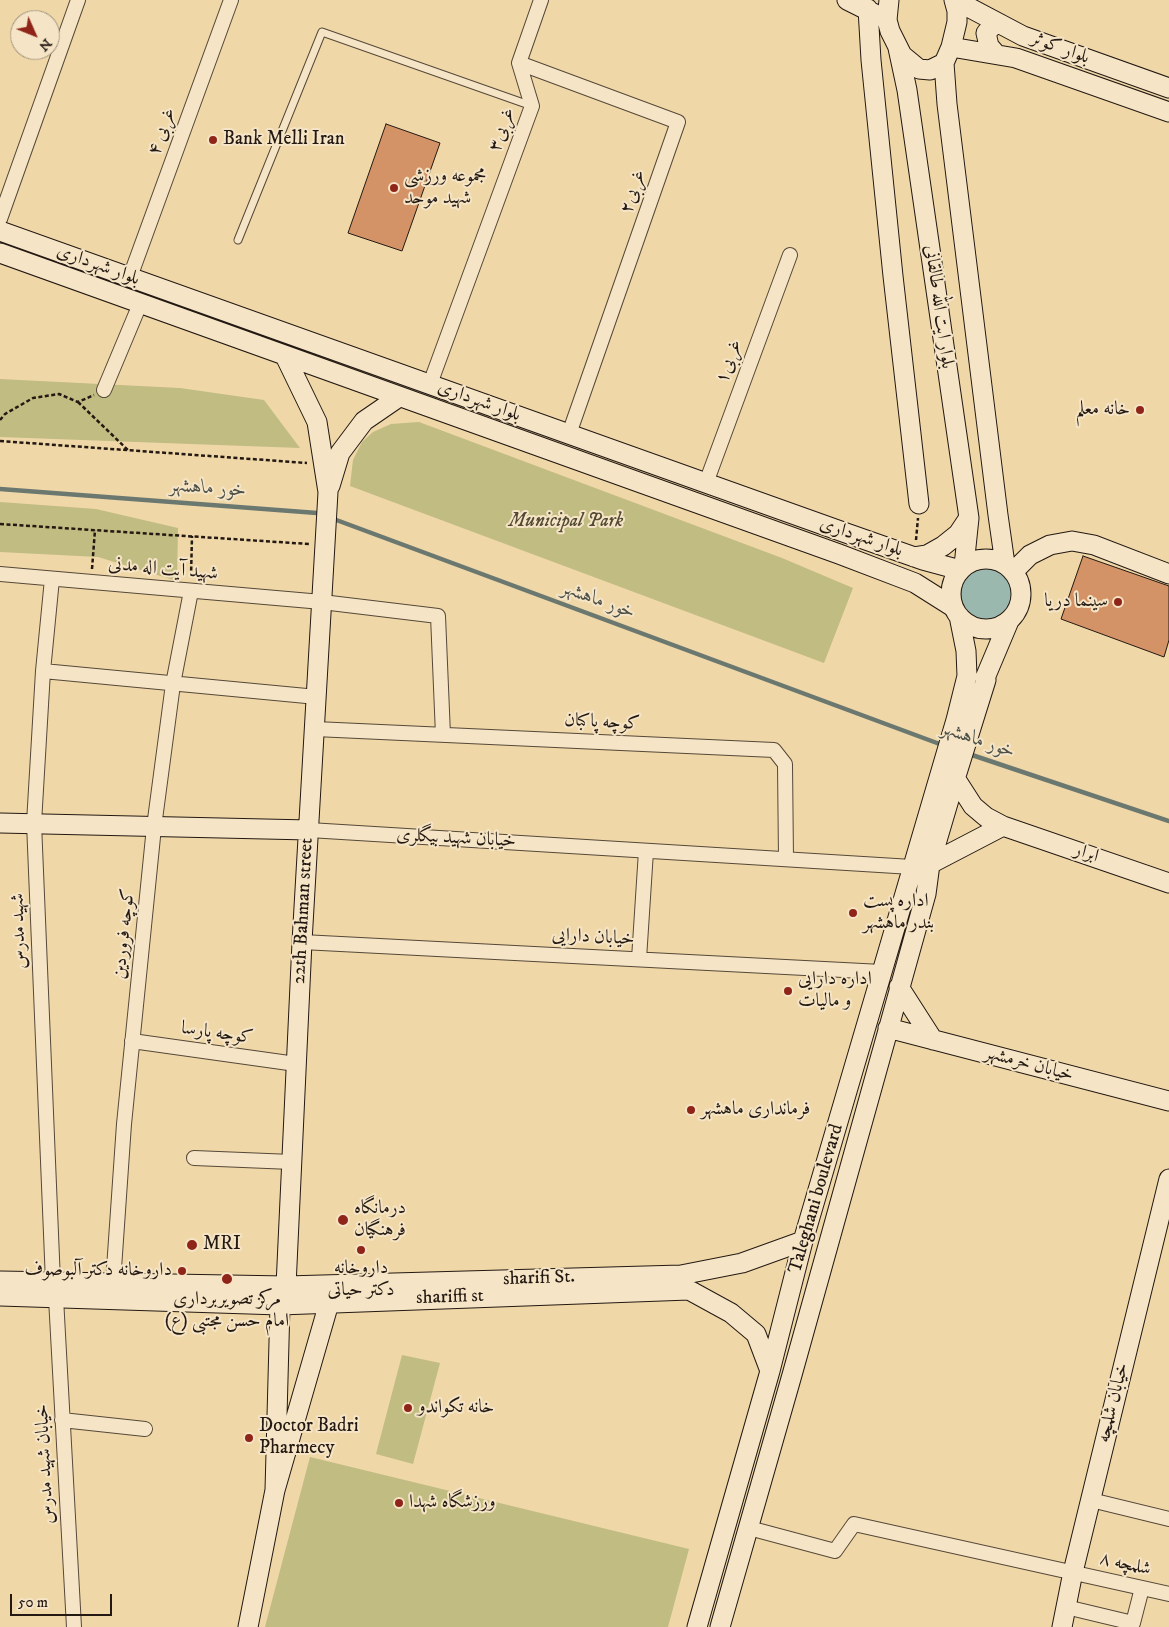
<!DOCTYPE html>
<html>
<head>
<meta charset="utf-8">
<style>
	body { margin:0 }
	#map { position:relative; width:1169px; height:1627px; overflow:hidden; background:#efd7a8; font-family:"IM FELL DW Pica",serif }
	canvas { display:block }
	.north { position:absolute; left:10px; top:10px; width:50px; height:50px; box-sizing:border-box; background:#f5e5c6; border:1px solid #a1937e; border-radius:50%; rotate:134deg; font-size:14px; font-weight:700; line-height:20px; text-align:center; color:#231912 }
	.north::after { content:''; display:block; margin:auto; width:18px; height:22px; background:#8f2418; clip-path:polygon(50% 0,100% 100%,50% 72%,0 100%) }
	.scale { position:absolute; left:10px; top:1594px; width:102px; height:22px; box-sizing:border-box; border:2px solid #231912; border-top:0; padding-left:6px; font-size:15px; line-height:18px; white-space:nowrap; color:#231912; -webkit-text-stroke:4px #f5e5c6; paint-order:stroke }
</style>
</head>
<body>
<div id="map">
<canvas width="1169" height="1627"></canvas>
<div class="north">N</div>
<div class="scale">50 m</div>
</div>
<script>
const c = document.querySelector('canvas').getContext('2d');
c.lineJoin = 'round';
function fill(path, color) {
  c.fillStyle = color;
  c.fill(path, 'evenodd');
}
function shape(rows) {
  const path = new Path2D();
  for (const r of rows) {
    if (r.length === 3) {
      path.moveTo(r[0] + r[2], r[1]);
      path.arc(r[0], r[1], r[2], 0, 2 * Math.PI);
      continue;
    }
    path.moveTo(r[0], r[1]);
    for (let i = 2; i < r.length; i += 2) path.lineTo(r[i], r[i + 1]);
  }
  return path;
}
function strokePath(path, color, width, dash) {
  c.strokeStyle = color;
  c.lineWidth = width;
  c.lineCap = dash ? 'butt' : 'round';
  c.setLineDash(dash || []);
  c.stroke(path);
}
function label(font, color, halo, rows, align = 'center') {
  c.font = font + ' "IM FELL DW Pica",Amiri,serif';
  c.lineWidth = 4;
  c.setLineDash([]);
  c.textBaseline = 'middle';
  c.strokeStyle = halo;
  c.fillStyle = color;
  for (const [text, x, y, turn = 0] of rows) {
    c.save();
    c.translate(x, y);
    c.rotate((+turn || 0) * Math.PI / 180);
    c.textAlign = isNaN(turn) ? turn : align;
    if (halo) c.strokeText(text, 0, 0);
    c.fillText(text, 0, 0);
    c.restore();
  }
}
fill(shape([
	[0,379,180,388,264,400,300,448,0,437],
	[419,422,782,558,853,588,824,663,350,486,353,460,362,442,373,432,391,424],
	[0,502,96,509,178,528,177,581,98,557,0,552],
	[402,1355,440,1363,413,1464,376,1454],
	[310,1457,689,1549,668,1627,265,1627]
]), '#c1bc82');
const water = shape([
	[987,594,26]
]);
fill(water, '#9bb8af');
strokePath(water, '#6b7870', 1);
strokePath(shape([
	[0,489,317,513,321,514],
	[331,518,945,746],
	[969,754,1169,821]
]), '#6b7870', 4.5);
const building = shape([
	[386,124,440,143,402,251,348,233,386,124],
	[1083,556,1169,586,1169,640,1164,657,1061,619,1083,556]
]);
fill(building, '#d49367');
strokePath(building, '#231912', 1);
const lane = shape([
	[238,240,322,32,532,106]
]);
const street = shape([
	[519,63,678,122,569,434],
	[0,219,78,0],
	[130,277,231,0],
	[430,384,532,106,519,63,541,0],
	[104,390,140,304],
	[706,483,790,255],
	[0,574,322,602,438,616,443,735],
	[52,579,43,671,34,823,53,1282],
	[43,671,317,697],
	[315,729,774,750,785,764,786,859],
	[309,830,912,867],
	[302,942,882,972],
	[639,959,646,851],
	[132,1041,296,1064],
	[194,1158,292,1162],
	[113,1283,124,1124,154,827,173,684,191,591],
	[56,1298,74,1627],
	[62,1420,145,1429],
	[1091,1500,1169,1519],
	[749,1528,835,1551,854,1524,1169,1594],
	[1066,1607,1133,1623,1142,1588]
]);
const secondary = shape([
	[847,0,879,16],
	[889,0,887,20,890,31,902,55,919,69,930,70,944,63,951,47,957,22,957,11,954,0],
	[955,0,1023,36,1169,88],
	[868,9,871,60,893,276,919,504],
	[951,47,1016,58,1169,112],
	[898,48,907,90,969,518,964,566],
	[996,54,989,46,986,33,996,22],
	[944,63,947,104,998,515,1005,564],
	[0,231,846,533,923,560,960,570],
	[0,253,839,554,915,583,953,607],
	[330,486,340,453,364,421,399,397],
	[914,557,927,555,943,546,958,534,968,519],
	[986,594,35],
	[1014,571,1030,555,1050,545,1072,541,1094,545,1169,574],
	[955,778,973,806,986,817,1003,826,1169,883],
	[0,823,309,830],
	[930,864,1003,826],
	[899,987,933,1040],
	[888,1028,1169,1101],
	[0,1281,286,1286,681,1275,742,1263,803,1241],
	[0,1296,280,1305,689,1290,731,1313,756,1334,770,1371],
	[275,1490,280,1305,286,1286,302,942,328,492,317,422,285,356],
	[248,1627,275,1490,329,1303,329,1291],
	[697,1627,770,1371,803,1241,956,720,967,676,966,651,959,616],
	[720,1627,792,1375,926,894,930,864,956,776,986,680,985,678,1009,621],
	[1062,1627,1073,1572,1169,1179]
]);
strokePath(lane, '#564838', 9);
strokePath(street, '#564838', 16);
strokePath(secondary, '#231912', 21);
strokePath(shape([
	[78,402,129,451],
	[0,420,5,414,33,398,59,394,78,402,94,395],
	[0,441,307,463],
	[0,524,309,544],
	[916,540,918,518],
	[92,569,95,530],
	[191,577,192,536]
]), '#231912', 2.5, [4, 2.5]);
strokePath(lane, '#f5e5c6', 7);
strokePath(street, '#f5e5c6', 14);
strokePath(secondary, '#f5e5c6', 19);
for (const [x, y, r, color] of [
	[213,140,5,"#8f2418"],
	[394,188,5,"#8f2418"],
	[1140,410,5,"#8f2418"],
	[1118,602,5,"#8f2418"],
	[853,913,5,"#8f2418"],
	[788,991,5,"#8f2418"],
	[691,1110,5,"#8f2418"],
	[343,1220,6,"#8f2418"],
	[192,1245,6,"#8f2418"],
	[361,1250,5,"#8f2418"],
	[182,1271,5,"#8f2418"],
	[227,1279,6,"#8f2418"],
	[408,1408,5,"#8f2418"],
	[249,1438,5,"#8f2418"],
	[399,1503,5,"#8f2418"]
]) {
  const dot = new Path2D();
  dot.arc(x, y, r, 0, 2 * Math.PI);
  c.fillStyle = color;
  c.fill(dot);
  strokePath(dot, '#f5e5c6', 2);
}
label('19px', '#231912', '#f5e5c6', [
	["بلوار کوثر",1060,49,20],
	["۳غربی",503,130,-70],
	["۴ غربی",163,132,-70],
	["۲غربی",634,192,-71],
	["بلوار شهرداری",98,266,20],
	["بلوار ایت الله طالقانی",938,307,82],
	["۱غربی",730,362,-70],
	["بلوار شهرداری",479,402,20],
	["بلوار شهرداری",861,538,19],
	["شهید آیت اله مدنی",163,570,5],
	["کوچه پاکبان",602,723,3],
	["خیابان شهید بیگلری",456,839,3],
	["ابرار",1086,854,19],
	["22th Bahman street",304,911,-87],
	["شهید مدرس",20,931,-92],
	["کوچه فروردین",125,934,-84],
	["خیابان دارایی",593,938,3],
	["کوچه پارسا",217,1034,8],
	["خیابان خرمشهر",1029,1065,15],
	["Taleghani boulevard",817,1199,-74],
	["sharifi St.",539,1279,-2],
	["shariffi st",450,1298,-2],
	["خیابان شلمچه",1114,1403,-76],
	["خیابان شهید مدرس",46,1464,-93],
	["شلمچه ۸",1125,1565,13]
]);
label('19px', '#231912', '#f5e5c6', [
	["Bank Melli Iran",223,140],
	["مجموعه ورزشی",404,177],
	["شهید موحد",404,199],
	["خانه معلم",1130,410,"right"],
	["سینما دریا",1108,602,"right"],
	["اداره پست",863,902],
	["بندر ماهشهر",863,924],
	["اداره دارایی",798,980],
	["و مالیات",798,1002],
	["فرمانداری ماهشهر",701,1110],
	["درمانگاه",354,1209],
	["فرهنگیان",354,1231],
	["MRI",203,1245],
	["داروخانه",361,1269,"center"],
	["دکتر حیاتی",361,1291,"center"],
	["داروخانه دکتر آلبوصوف",172,1271,"right"],
	["مرکز تصویربرداری",227,1300,"center"],
	["امام حسن مجتبی (ع)",227,1322,"center"],
	["خانه تکواندو",418,1408],
	["Doctor Badri",259,1427],
	["Pharmecy",259,1449],
	["ورزشگاه شهدا",409,1503]
], 'left');
label('italic 19px', '#524a34', '#f5e5c6', [
	["Municipal Park",566,522]
]);
label('italic 20px', '#4d5149', '#f5e5c6', [
	["خور ماهشهر",208,489,4],
	["خور ماهشهر",598,601,20],
	["خور ماهشهر",978,741,19]
]);
</script>
</body>
</html>
